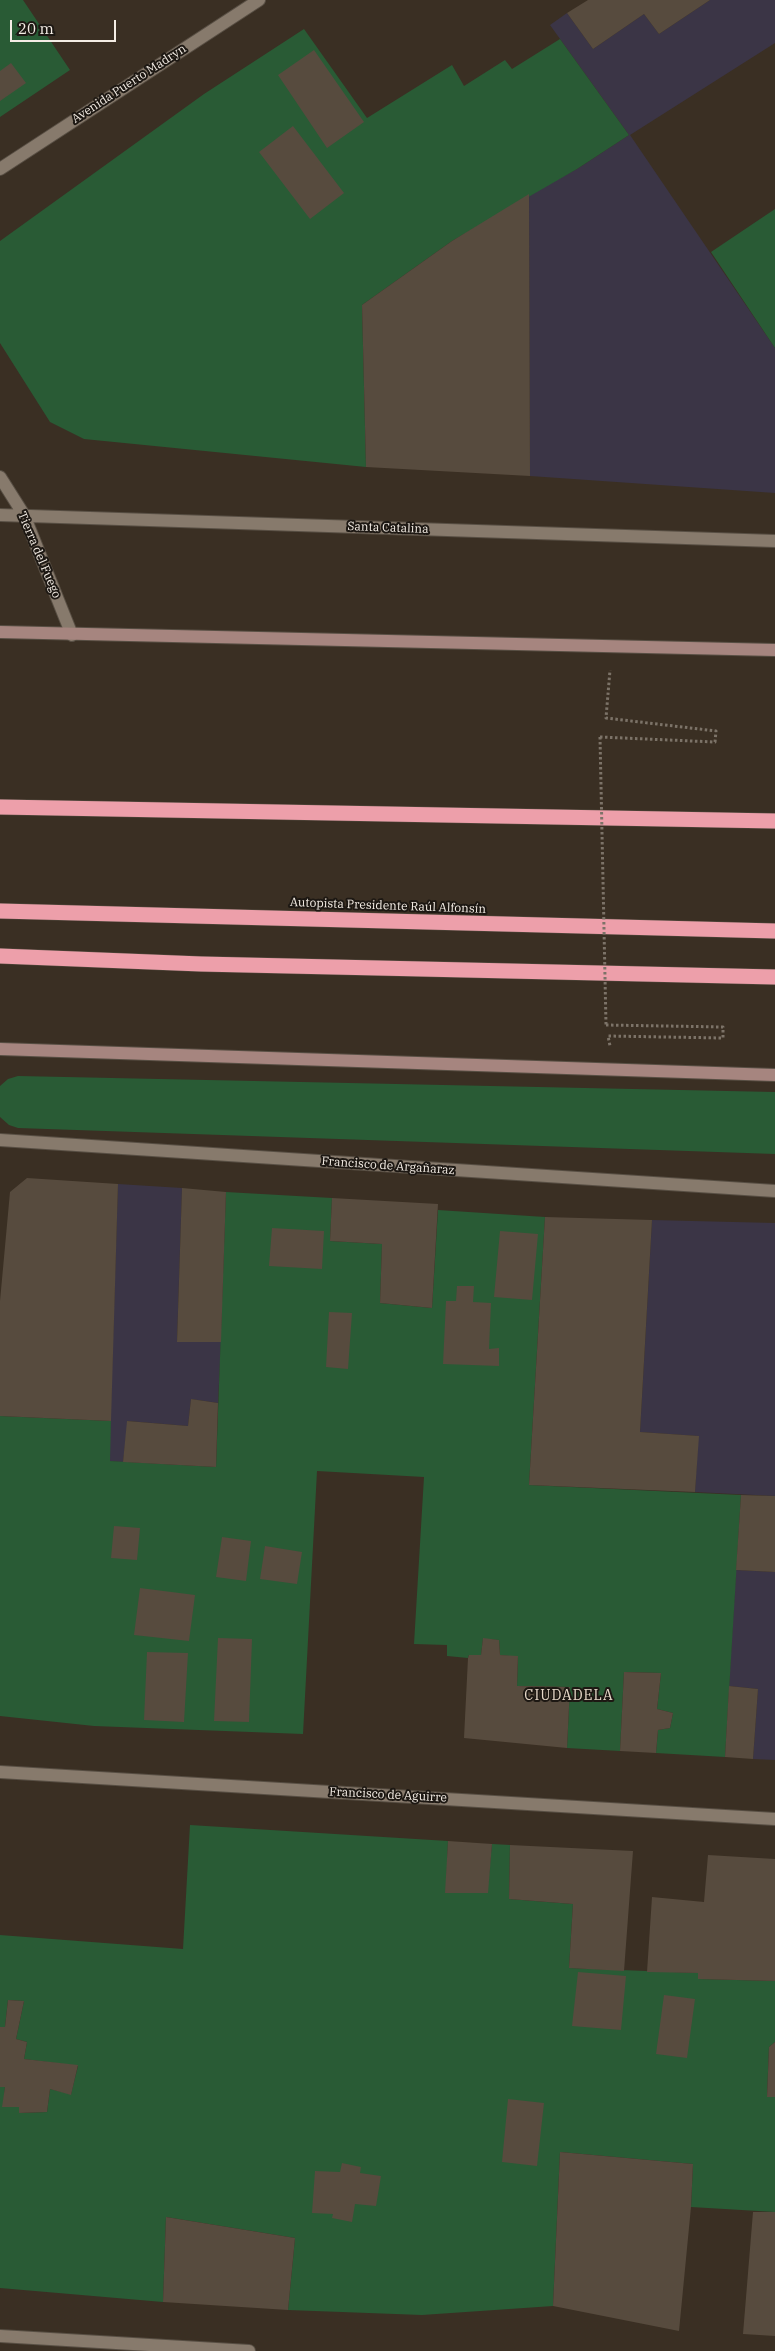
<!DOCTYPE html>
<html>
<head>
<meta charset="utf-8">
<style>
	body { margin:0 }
	#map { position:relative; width:775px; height:2351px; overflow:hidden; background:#3a2f23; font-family:"IBM Plex Serif",serif }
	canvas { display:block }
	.scale { position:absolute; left:10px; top:20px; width:106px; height:22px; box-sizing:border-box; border:2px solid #f4ede5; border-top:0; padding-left:6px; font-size:15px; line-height:18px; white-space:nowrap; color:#f4ede5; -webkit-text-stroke:4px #1d1813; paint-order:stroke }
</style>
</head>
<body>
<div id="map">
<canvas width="775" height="2351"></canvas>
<div class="scale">20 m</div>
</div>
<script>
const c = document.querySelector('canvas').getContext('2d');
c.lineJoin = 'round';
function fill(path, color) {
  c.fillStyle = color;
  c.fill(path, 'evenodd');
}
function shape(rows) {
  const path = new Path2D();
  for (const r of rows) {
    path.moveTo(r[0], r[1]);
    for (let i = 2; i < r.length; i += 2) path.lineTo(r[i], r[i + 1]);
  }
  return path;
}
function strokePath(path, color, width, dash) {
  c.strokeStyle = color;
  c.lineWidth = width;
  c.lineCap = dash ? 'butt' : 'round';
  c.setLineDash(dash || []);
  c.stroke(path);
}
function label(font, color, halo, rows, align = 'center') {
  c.font = font + ' "IBM Plex Serif",serif';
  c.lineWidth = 4;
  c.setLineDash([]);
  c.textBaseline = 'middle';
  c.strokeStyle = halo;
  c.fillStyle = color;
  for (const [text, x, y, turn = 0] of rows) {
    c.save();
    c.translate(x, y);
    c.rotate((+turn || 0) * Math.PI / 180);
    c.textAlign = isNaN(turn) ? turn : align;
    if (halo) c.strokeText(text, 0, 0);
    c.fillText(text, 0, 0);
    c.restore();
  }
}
fill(shape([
	[710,0,775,0,775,43,630,135,775,348,775,493,530,476,529,194,577,169,629,135,550,25,567,13,593,49,644,14,659,34],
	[118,1184,182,1188,177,1341,221,1342,218,1403,191,1399,188,1426,128,1421,123,1462,109,1461],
	[652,1220,775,1223,775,1496,695,1492,698,1436,640,1432],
	[736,1570,775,1572,775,1760,753,1759,758,1689,729,1686]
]), '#3b3546');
fill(shape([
	[0,0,23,0,70,70,0,117],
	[304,29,367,118,452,65,464,86,505,60,512,69,560,39,629,135,577,169,452,241,362,305,366,467,84,439,50,422,0,343,0,241,204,94],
	[775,209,775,348,711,252],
	[18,1076,775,1092,775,1154,18,1128,9,1125,0,1117,0,1086,8,1079],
	[226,1192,332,1198,330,1241,382,1244,380,1303,432,1308,438,1210,545,1217,529,1485,741,1495,725,1757,656,1753,658,1730,670,1728,673,1713,657,1709,661,1673,624,1672,620,1751,567,1748,570,1687,517,1686,518,1657,500,1655,499,1640,483,1639,481,1655,469,1655,468,1658,447,1656,447,1645,414,1644,424,1477,317,1471,303,1734,94,1726,0,1716,0,1416,111,1421,110,1461,216,1467],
	[190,1825,448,1841,446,1893,487,1893,492,1844,510,1845,509,1899,573,1904,569,1968,698,1973,699,1979,775,1981,775,2042,769,2047,767,2096,775,2097,775,2212,691,2207,693,2164,560,2152,553,2306,422,2315,288,2310,295,2238,166,2217,163,2302,0,2288,0,2087,5,2087,3,2107,19,2107,19,2113,47,2112,50,2089,71,2094,78,2066,24,2059,27,2042,16,2039,24,2001,8,2000,5,2027,0,2027,0,1935,183,1949]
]), '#295b35');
fill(shape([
	[588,0,710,0,659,34,644,14,593,49,567,13],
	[314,50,364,122,327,148,278,75],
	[11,63,26,83,0,101,0,71],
	[293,126,344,193,310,219,259,152],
	[529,194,530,476,366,467,362,305,452,241],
	[27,1178,118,1184,111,1421,0,1416,0,1301,10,1192],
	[182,1188,226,1192,221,1342,177,1342],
	[332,1198,438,1204,432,1308,380,1303,382,1244,330,1241],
	[545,1217,652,1220,640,1432,699,1436,695,1492,529,1485],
	[272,1228,324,1231,322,1269,269,1266],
	[500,1231,538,1234,532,1300,494,1297],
	[457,1286,474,1286,473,1302,491,1303,489,1349,499,1348,499,1366,443,1364,446,1301,456,1301],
	[329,1312,352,1313,348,1369,326,1367],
	[191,1399,218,1403,216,1467,123,1462,127,1421,188,1426],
	[741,1495,775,1496,775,1572,736,1570],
	[114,1526,140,1528,137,1560,111,1558],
	[222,1537,251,1541,246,1581,216,1577],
	[265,1546,302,1552,297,1584,260,1579],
	[140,1588,195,1595,189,1641,134,1635],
	[218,1638,252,1639,249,1722,214,1721],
	[483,1638,499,1640,500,1655,518,1656,517,1686,570,1687,567,1748,464,1738,468,1658,469,1655,481,1655],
	[147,1652,188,1653,184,1722,144,1720],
	[624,1672,661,1673,657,1709,673,1713,670,1728,658,1730,656,1753,620,1751],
	[729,1686,758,1689,753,1759,725,1757],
	[448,1841,492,1844,488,1893,445,1893],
	[510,1845,633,1851,624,1971,569,1968,573,1904,509,1899],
	[708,1855,775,1859,775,1981,698,1979,698,1973,647,1972,652,1897,704,1902],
	[578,1972,626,1976,621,2030,572,2026],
	[664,1995,695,1999,687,2058,656,2054],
	[8,2000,24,2001,16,2039,27,2042,24,2059,78,2065,71,2095,50,2089,47,2112,19,2113,19,2107,2,2107,5,2087,0,2087,0,2027,5,2027],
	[775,2042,775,2097,767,2097,769,2047],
	[508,2099,544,2103,537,2166,502,2162],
	[560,2152,693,2164,691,2207,679,2331,553,2306],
	[342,2163,361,2167,360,2173,381,2176,376,2206,355,2204,352,2222,332,2218,333,2214,312,2213,315,2171,340,2172],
	[753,2212,775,2212,775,2336,743,2334],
	[166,2217,295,2238,288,2310,163,2302]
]), '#574b3e');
const street = shape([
	[0,169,259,0],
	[0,477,24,515,72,635],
	[0,515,775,541],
	[0,1140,775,1191],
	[0,1772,775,1819],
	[0,2336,249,2351]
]);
const secondary = shape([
	[0,632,775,650],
	[0,1049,775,1075]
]);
const highway = shape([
	[0,807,775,821],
	[0,911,775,931],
	[0,956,201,964,775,977]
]);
strokePath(street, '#584f44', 14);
strokePath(secondary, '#584f44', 14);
strokePath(highway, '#584f44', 16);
strokePath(shape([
	[600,737,715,742,716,731,606,718,610,670],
	[606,1025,723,1027,723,1038,608,1036,610,1046]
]), '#7c7368', 3, [2.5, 2.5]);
strokePath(street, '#877a6c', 12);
strokePath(secondary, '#a6857f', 12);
strokePath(highway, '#ed9faa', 15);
strokePath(shape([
	[600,737,606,1025]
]), '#7c7368', 3, [2.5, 2.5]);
label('12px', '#f4ede5', '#1d1813', [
	["Avenida Puerto Madryn",129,84,-33],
	["Santa Catalina",388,528,2],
	["Tierra del Fuego",39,555,67],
	["Autopista Presidente Raúl Alfonsín",388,906,2],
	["Francisco de Argañaraz",388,1166,4],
	["Francisco de Aguirre",388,1795,3]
]);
c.letterSpacing = '1px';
label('14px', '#e7d9c9', '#1d1813', [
	["CIUDADELA",569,1696]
]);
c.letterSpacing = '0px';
</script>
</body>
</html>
